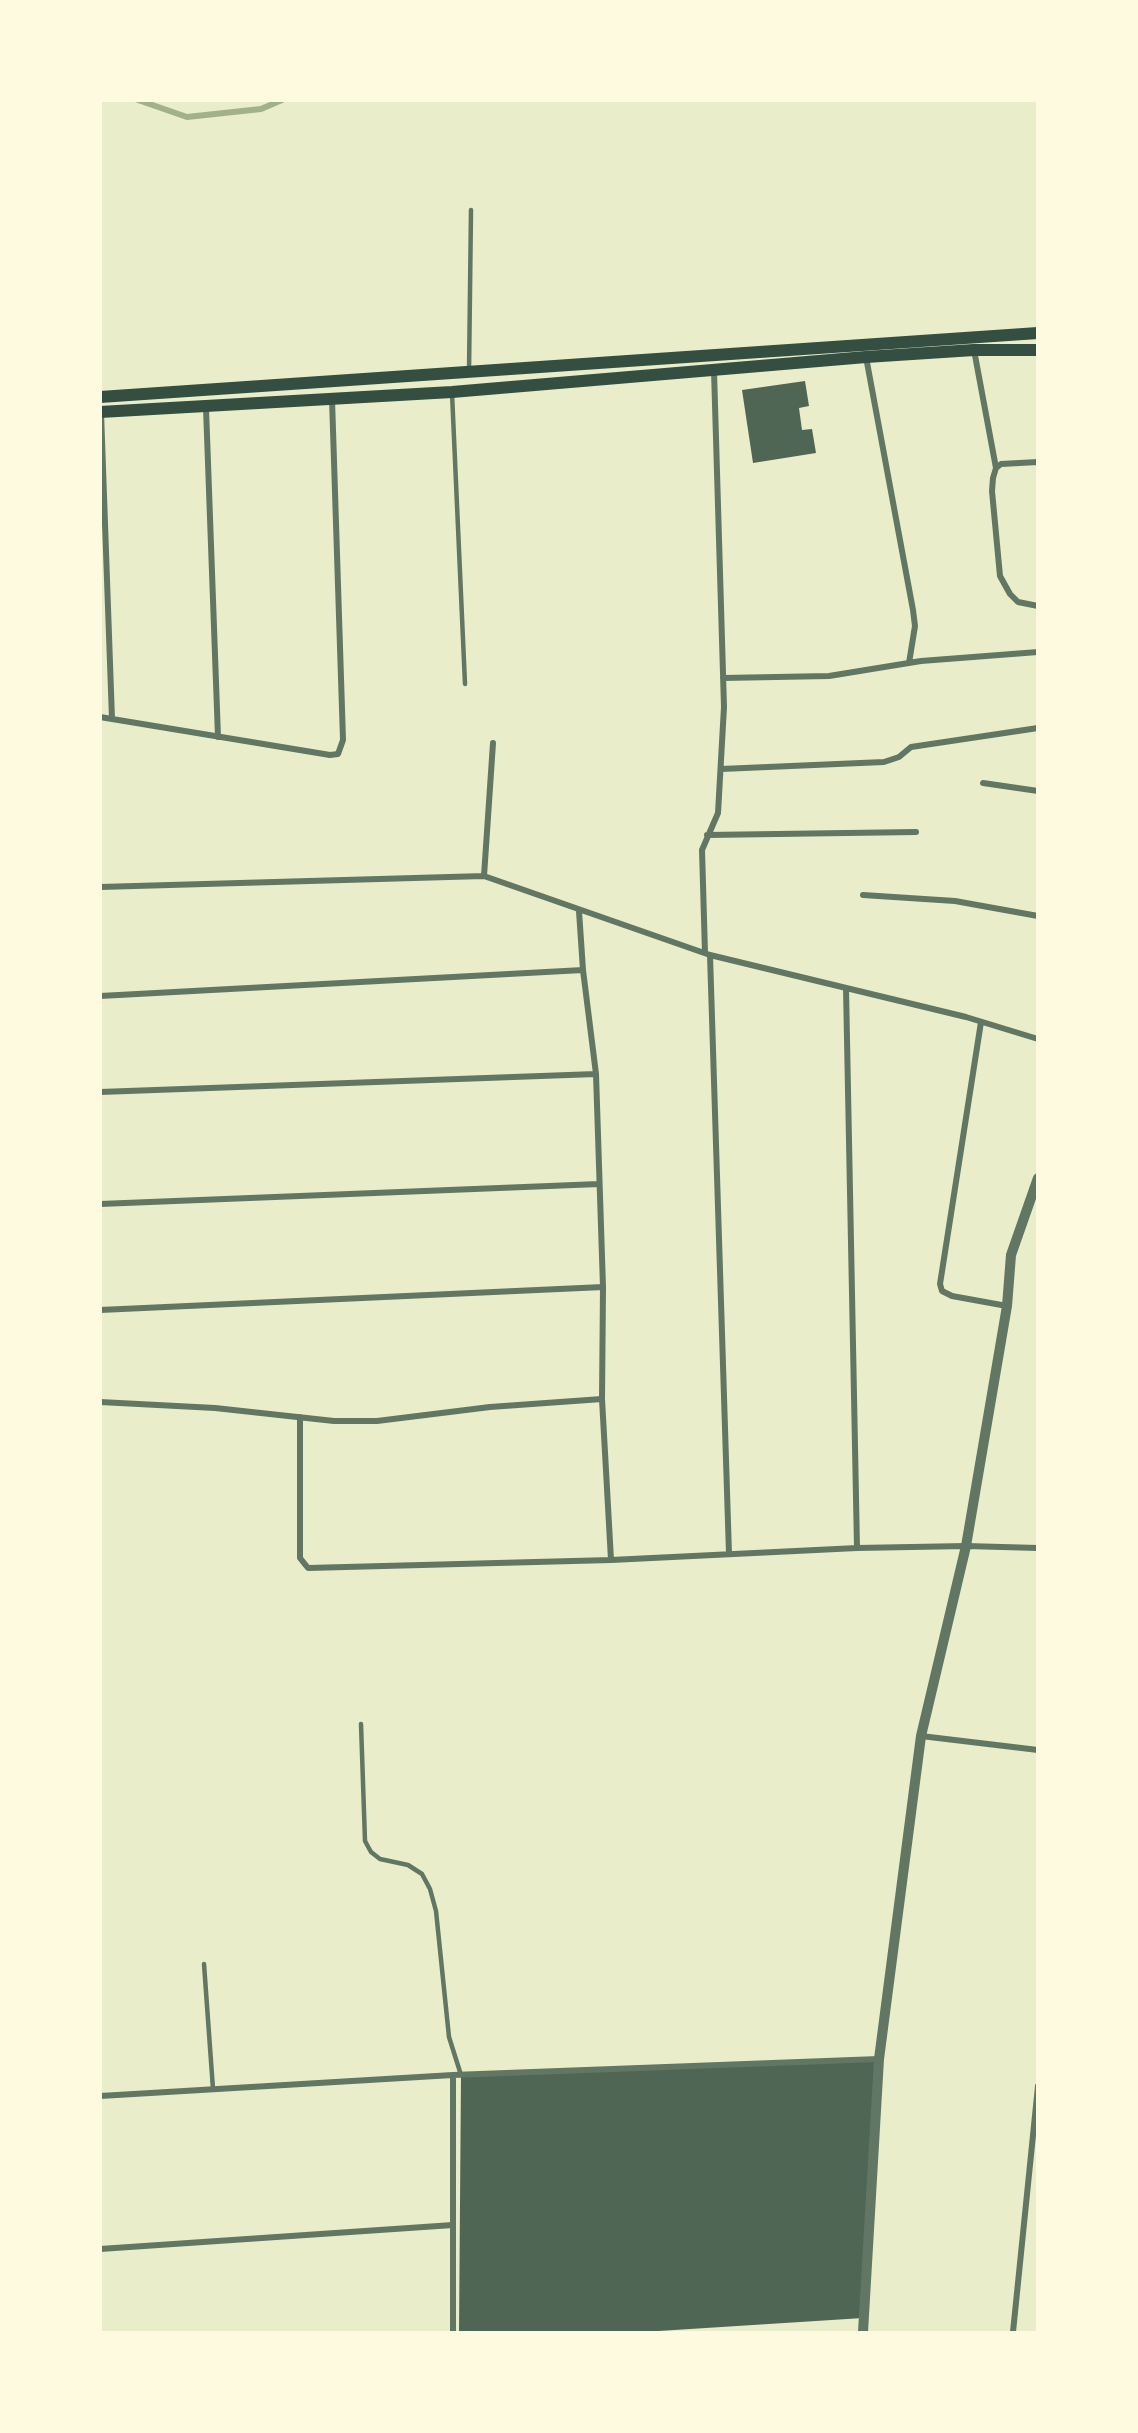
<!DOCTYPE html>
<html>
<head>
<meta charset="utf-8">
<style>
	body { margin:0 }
	#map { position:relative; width:1138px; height:2433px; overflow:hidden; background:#e9edc9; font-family:Manrope,sans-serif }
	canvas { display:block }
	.frame { position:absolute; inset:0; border:102px solid #fefae0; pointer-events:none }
</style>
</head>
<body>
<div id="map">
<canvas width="1138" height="2433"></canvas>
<div class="frame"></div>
</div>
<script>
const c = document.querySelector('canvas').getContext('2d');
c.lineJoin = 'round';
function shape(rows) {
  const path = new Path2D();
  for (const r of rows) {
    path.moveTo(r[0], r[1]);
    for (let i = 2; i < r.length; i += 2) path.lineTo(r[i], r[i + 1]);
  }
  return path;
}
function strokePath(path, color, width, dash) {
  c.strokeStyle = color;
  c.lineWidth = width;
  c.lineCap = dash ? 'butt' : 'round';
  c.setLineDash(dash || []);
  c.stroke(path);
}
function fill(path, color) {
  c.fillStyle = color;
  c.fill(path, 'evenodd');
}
strokePath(shape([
	[138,100,187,117,261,109,282,100]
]), '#a3b18a', 6);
fill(shape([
	[805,381,809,406,799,408,802,430,812,429,816,453,753,463,742,390],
	[879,2059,863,2318,643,2332,459,2332,461,2075]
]), '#4f6655');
strokePath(shape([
	[469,372,471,210],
	[452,393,465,684],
	[361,1724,365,1841,371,1852,380,1859,408,1865,422,1874,430,1889,436,1911,449,2037,461,2075],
	[204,1964,213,2089]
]), '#617663', 4.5);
strokePath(shape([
	[974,350,996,468],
	[866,357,913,610,915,626,909,663],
	[206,408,218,737],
	[101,412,112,719],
	[1038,462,1001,464,996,468,993,478,992,491,1000,576,1010,594,1018,602,1038,606],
	[723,678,829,676,921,661,1038,652],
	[100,717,330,755,338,754,343,740,332,399],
	[493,743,484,876,710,955,966,1017,1038,1039],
	[721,769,884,762,899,757,911,747,1038,728],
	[983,783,1038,791],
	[707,835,916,832],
	[100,887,484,876],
	[863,895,955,901,1038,916],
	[705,953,702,850,718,813,724,707,714,371],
	[710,955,729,1554],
	[846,988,857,1548],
	[100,996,583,970,579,911],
	[981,1022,940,1284,942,1291,952,1296,1007,1306],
	[100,1092,596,1074],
	[100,1204,599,1184],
	[603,1287,602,1399,611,1560],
	[100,1310,603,1287,596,1074,583,970],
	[100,1402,215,1408,334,1421,377,1421,490,1407,602,1399],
	[300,1417,300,1558,308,1568,611,1560,857,1548,966,1546,1038,1548],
	[921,1736,1038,1750],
	[100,2096,453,2075,879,2059],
	[100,2249,453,2225],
	[453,2332,453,2075],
	[1013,2332,1038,2086]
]), '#617663', 6);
strokePath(shape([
	[863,2332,879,2059,921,1736,966,1546,1007,1306,1011,1255,1038,1178]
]), '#617663', 10);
strokePath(shape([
	[100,397,1038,333],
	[100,412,452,392,866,357,974,350,1038,350]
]), '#344e41', 12);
</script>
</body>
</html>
